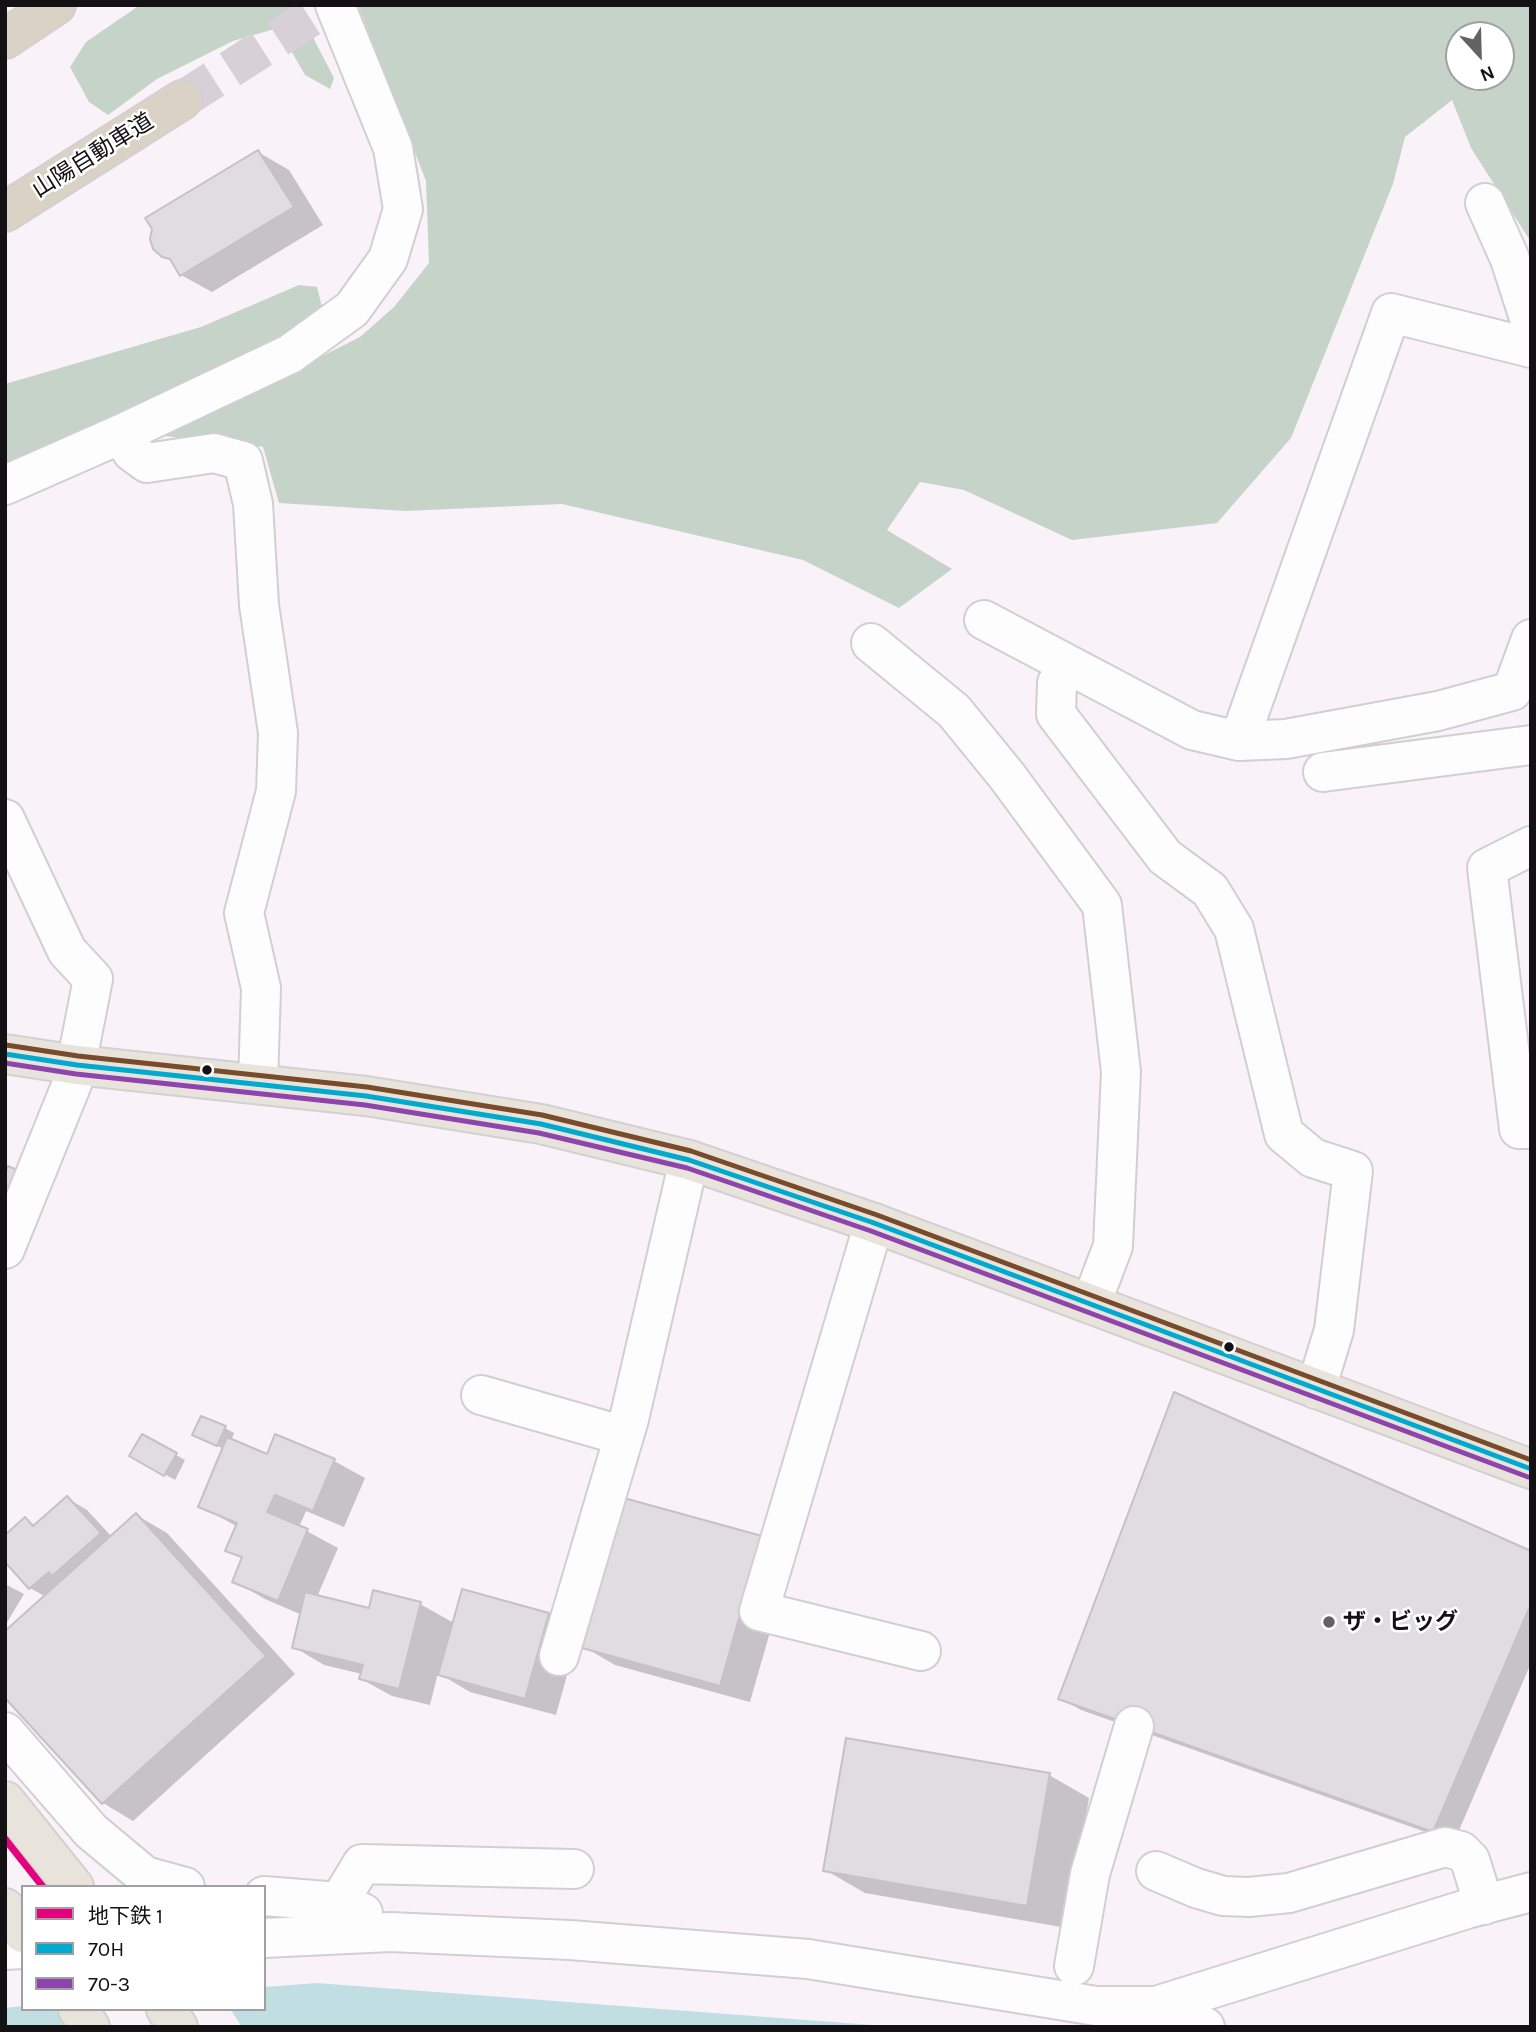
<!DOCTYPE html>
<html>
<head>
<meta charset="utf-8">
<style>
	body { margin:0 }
	#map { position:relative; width:1536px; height:2032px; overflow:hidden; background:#f9f3f9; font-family:Karla,"Noto Sans JP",sans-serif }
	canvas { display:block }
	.frame { position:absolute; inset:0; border:7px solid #141114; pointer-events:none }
	.legend { position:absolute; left:21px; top:1885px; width:245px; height:126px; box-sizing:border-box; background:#fff; border:2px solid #a1a0a1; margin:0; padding:9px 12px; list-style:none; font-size:21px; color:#141114 }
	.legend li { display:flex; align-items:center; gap:14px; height:35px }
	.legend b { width:35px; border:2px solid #a1a0a1 }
	.north { position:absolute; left:1445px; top:21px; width:70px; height:70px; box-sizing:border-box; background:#fff; border:2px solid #a1a0a1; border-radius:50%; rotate:158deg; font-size:19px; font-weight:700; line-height:28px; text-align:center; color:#141114 }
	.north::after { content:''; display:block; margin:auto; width:24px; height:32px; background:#646064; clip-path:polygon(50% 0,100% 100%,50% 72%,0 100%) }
</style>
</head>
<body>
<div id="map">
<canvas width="1536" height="2032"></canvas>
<div class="frame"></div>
<ul class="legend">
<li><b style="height:9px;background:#e5007d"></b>地下鉄 1</li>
<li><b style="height:9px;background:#00a9ce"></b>70H</li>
<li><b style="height:9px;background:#8e44ad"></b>70-3</li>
</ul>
<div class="north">N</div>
</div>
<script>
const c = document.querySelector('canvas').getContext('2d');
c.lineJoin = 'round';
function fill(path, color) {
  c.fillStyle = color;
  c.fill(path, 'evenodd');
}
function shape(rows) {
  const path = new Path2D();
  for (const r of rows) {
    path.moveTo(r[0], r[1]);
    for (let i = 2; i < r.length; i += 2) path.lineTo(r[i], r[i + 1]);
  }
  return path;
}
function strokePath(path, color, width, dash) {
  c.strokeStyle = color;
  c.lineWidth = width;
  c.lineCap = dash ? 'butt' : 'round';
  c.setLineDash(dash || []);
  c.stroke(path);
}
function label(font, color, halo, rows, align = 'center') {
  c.font = font + ' Karla,"Noto Sans JP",sans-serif';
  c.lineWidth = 5;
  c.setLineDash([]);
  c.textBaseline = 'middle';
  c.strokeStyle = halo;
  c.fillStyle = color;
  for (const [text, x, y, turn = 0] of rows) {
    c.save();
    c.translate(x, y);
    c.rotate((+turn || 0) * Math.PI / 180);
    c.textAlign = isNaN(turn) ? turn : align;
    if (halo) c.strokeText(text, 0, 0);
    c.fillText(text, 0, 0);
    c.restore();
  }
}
fill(shape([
	[140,5,298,5,303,18,334,78,330,89,305,75,278,28,233,41,157,79,108,115,89,102,70,67,86,42],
	[358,5,1531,5,1531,242,1471,148,1452,100,1405,137,1393,184,1291,438,1217,523,1072,540,964,490,920,482,887,530,952,569,899,608,803,560,562,504,405,511,279,503,263,447,164,436,360,337,394,307,429,263,426,181],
	[1459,35,1501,35,1501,77,1459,77],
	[299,285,317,287,322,307,290,336,5,464,5,384,201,327]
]), '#c6d3c8');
fill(shape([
	[317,1983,899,2027,5,2027,5,2008,23,2006,23,2009,264,2009,264,1987]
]), '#c1dfe2');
fill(shape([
	[63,2009,230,2009,242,2027,75,2027]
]), '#f9f3f9');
fill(shape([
	[258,152,289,170,323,225,212,292,181,275,173,261,163,255],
	[225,1428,234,1433,231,1441,268,1456,334,1461,365,1478,344,1527,306,1511,299,1527,338,1548,317,1597,370,1610,420,1604,454,1623,548,1614,579,1632,556,1715,470,1692,438,1673,430,1705,392,1696,361,1679,362,1674,324,1665,294,1647,302,1615,265,1599,234,1581,243,1559,228,1550,238,1527,200,1506,224,1449,204,1440],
	[142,1436,185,1460,175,1480,132,1456],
	[67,1498,87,1510,112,1537,136,1515,167,1533,295,1674,133,1821,103,1803,46,1597,30,1588,26,1519,36,1526],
	[1531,1553,1531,1663,1454,1842,1081,1710,1060,1698],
	[792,1555,750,1702,615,1665,584,1647],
	[5,1584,24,1594,5,1626],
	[1049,1775,1089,1798,1067,1928,865,1893,825,1870]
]), '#0003');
const building = shape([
	[258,150,294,207,180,276,170,259,162,257,153,249,150,239,152,229,145,218,258,150],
	[8,1166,26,1174,5,1221,5,1173,8,1166],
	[1174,1392,1531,1551,1531,1604,1433,1832,1058,1699,1174,1392],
	[201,1416,226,1426,217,1446,192,1435,201,1416],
	[142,1434,177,1453,164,1476,129,1456,142,1434],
	[275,1434,335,1459,313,1511,275,1495,267,1512,308,1529,278,1601,232,1582,242,1557,225,1551,237,1523,198,1507,227,1437,267,1454,275,1434],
	[67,1496,101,1533,52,1576,49,1572,29,1589,5,1562,5,1535,25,1517,33,1526,67,1496],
	[624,1498,762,1536,720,1686,582,1648,624,1498],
	[136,1513,266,1656,102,1804,5,1698,5,1631,136,1513],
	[462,1589,549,1613,525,1699,438,1675,462,1589],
	[373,1590,421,1602,399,1689,359,1679,363,1665,292,1648,305,1592,369,1608,373,1590],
	[846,1738,1050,1773,1027,1906,823,1871,846,1738]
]);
fill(building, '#e0dce0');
strokePath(building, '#c5c1c5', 2);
strokePath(shape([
	[182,100,330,5]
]), '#d7d1d7', 38, [38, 19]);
const minor = shape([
	[1485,203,1510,259,1531,324],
	[121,434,132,452,147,463,214,453,243,461,253,504,259,605,278,733,276,791,244,913,261,988,258,1084],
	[5,485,121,434,290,354,352,309,388,259,403,209,393,148,335,5],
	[984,620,1192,730,1239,741,1286,739,1438,711,1512,691,1531,639],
	[871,643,954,711,1007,776,1102,905,1121,1072,1113,1246,1091,1304],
	[1070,666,1057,683,1056,714,1165,857,1210,890,1234,929,1284,1134,1313,1158,1353,1171,1334,1330,1316,1389],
	[1239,741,1391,313,1531,348],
	[1323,772,1531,745],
	[5,819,67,951,93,979,73,1081,5,1249],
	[1531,846,1487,868,1519,1129,1531,1129],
	[874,1223,759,1611,921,1651],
	[481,1395,624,1436],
	[559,1656,629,1419,689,1160],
	[5,1732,91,1831,145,1876,185,1887],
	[1156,1871,1196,1888,1223,1896,1249,1897,1289,1893,1445,1847,1461,1851,1470,1860,1484,1905],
	[264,1896,339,1902,363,1913],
	[339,1902,362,1864,574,1869],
	[264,1938,390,1932,570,1940,808,1959,1096,2006,1156,2006,1467,1909,1531,1892],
	[5,1950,23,1949],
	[1074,1966,1090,1874,1134,1726],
	[1156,2006,1205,2027]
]);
const major = shape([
	[5,1054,77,1065,366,1096,541,1124,689,1160,874,1223,1531,1469],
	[5,1801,74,1887],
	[5,1908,23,1933],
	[78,2009,90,2027],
	[166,2009,178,2027]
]);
const highway = shape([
	[5,39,56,5],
	[5,212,182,100]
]);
strokePath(minor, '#d2ced2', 42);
strokePath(major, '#d2d0d2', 42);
strokePath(highway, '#d2d0d2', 42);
strokePath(minor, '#fefdfe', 38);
strokePath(major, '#e9e4db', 38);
strokePath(highway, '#dad3c5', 38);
strokePath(shape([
	[5,1054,77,1065,366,1096,541,1124,689,1160,874,1223,1531,1469]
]), '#00a9ce', 5);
strokePath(shape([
	[5,1063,76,1074,365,1105,539,1133,687,1168,871,1231,1528,1477]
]), '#8e44ad', 5);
strokePath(shape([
	[6,1045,78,1056,367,1087,542,1115,691,1151,877,1215,1531,1460]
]), '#7a4b2a', 5);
strokePath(shape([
	[5,1839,43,1887]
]), '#e5007d', 7);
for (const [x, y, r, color] of [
	[207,1070,6,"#141114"],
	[1229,1347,6,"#141114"],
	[1329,1622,7,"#646064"]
]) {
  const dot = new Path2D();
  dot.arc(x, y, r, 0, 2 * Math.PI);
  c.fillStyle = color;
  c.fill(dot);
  strokePath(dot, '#fff', 2.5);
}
label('23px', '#141114', '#fff', [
	["山陽自動車道",93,156,-32]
]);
label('bold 23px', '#141114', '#fff', [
	["ザ・ビッグ",1343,1622]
], 'left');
</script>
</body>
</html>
